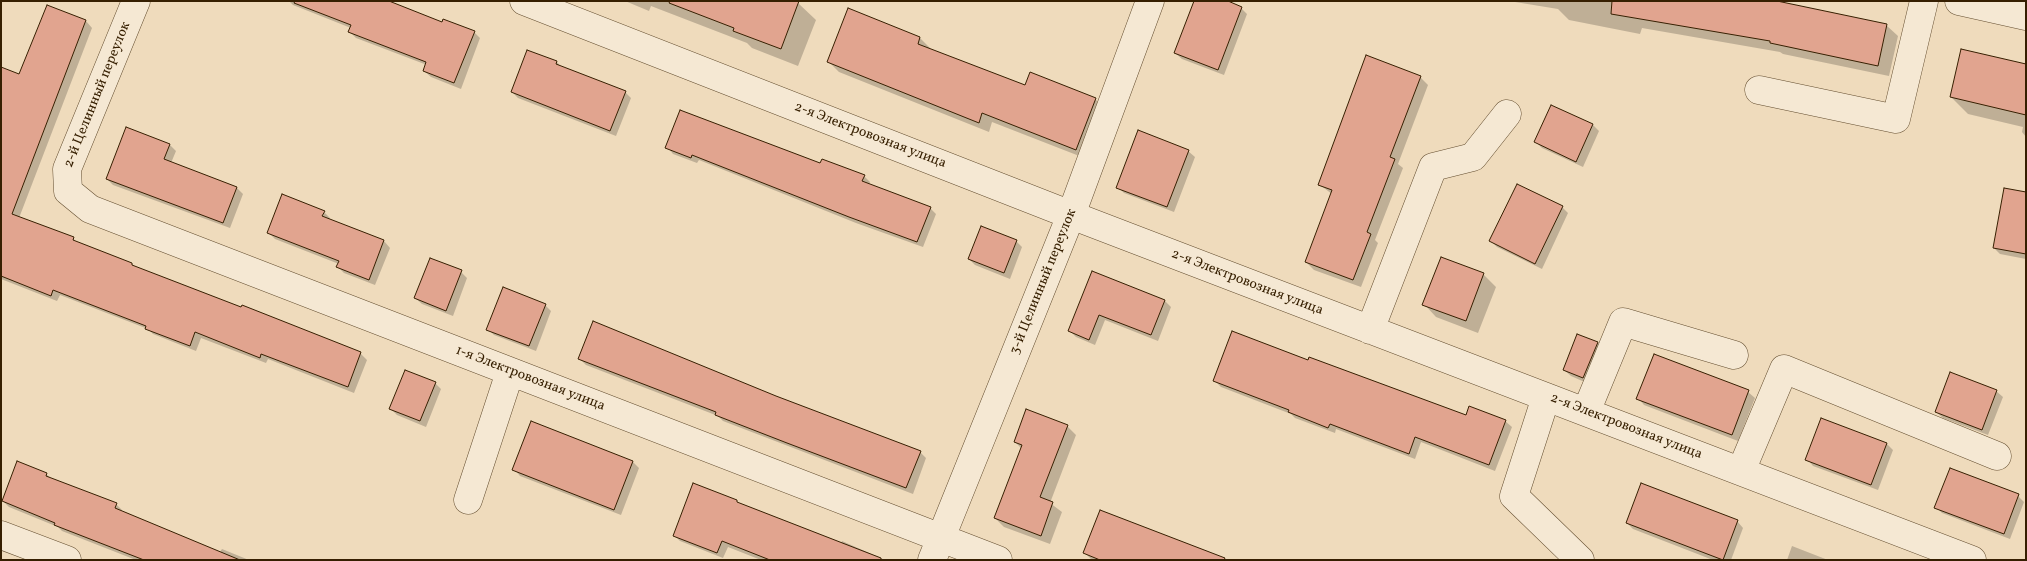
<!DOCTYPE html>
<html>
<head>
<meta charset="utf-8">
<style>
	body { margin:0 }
	#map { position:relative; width:2027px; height:561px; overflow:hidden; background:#efdbbc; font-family:Vollkorn,serif }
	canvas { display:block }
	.frame { position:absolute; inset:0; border:2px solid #361f01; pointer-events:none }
</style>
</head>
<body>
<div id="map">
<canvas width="2027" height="561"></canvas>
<div class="frame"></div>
</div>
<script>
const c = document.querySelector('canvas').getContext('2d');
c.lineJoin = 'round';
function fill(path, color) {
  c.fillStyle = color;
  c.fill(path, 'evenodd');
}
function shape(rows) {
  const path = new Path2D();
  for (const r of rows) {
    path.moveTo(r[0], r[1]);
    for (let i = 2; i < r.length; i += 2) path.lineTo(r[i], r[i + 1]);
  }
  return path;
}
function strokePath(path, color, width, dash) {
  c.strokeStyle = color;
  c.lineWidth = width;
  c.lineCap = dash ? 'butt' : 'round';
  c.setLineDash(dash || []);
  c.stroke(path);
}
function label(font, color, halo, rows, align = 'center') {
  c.font = font + ' Vollkorn,serif';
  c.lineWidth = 5;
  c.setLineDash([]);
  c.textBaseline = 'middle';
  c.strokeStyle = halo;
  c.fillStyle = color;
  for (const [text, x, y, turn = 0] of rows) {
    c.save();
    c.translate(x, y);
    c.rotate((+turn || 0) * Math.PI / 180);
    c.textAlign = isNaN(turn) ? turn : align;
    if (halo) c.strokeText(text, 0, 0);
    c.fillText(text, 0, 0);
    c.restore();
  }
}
fill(shape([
	[289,1,386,1,443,23,474,32,480,38,461,89,431,77,424,71,427,65,356,38,350,32,351,28,293,5],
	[625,1,794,1,798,3,816,20,798,66,752,48,747,43,651,6,649,11],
	[1509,1,1771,1,1886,25,1898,36,1889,76,1783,54,1780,52,1642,28,1640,34,1569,20,1558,9],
	[47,6,86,21,92,28,19,218,73,238,77,243,132,264,135,267,242,309,243,306,360,353,367,360,354,393,268,359,266,363,201,338,196,351,153,334,148,329,60,295,57,301,1,279,1,140,20,76],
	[1241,8,1247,14,1224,75,1182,59,1175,53],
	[920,38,930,48,929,50,1025,87,1030,74,1096,100,1106,110,1087,159,992,122,989,132,839,72,829,62],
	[528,51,557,62,562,68,625,92,631,98,616,136,518,98,512,92],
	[2026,65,2026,137,2022,132,2023,127,1968,114,1951,97],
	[1420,77,1428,85,1398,164,1403,168,1375,240,1378,243,1361,287,1314,270,1306,262,1332,194,1320,185],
	[1552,107,1593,125,1599,131,1583,167,1542,148,1536,142],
	[127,128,170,145,176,151,171,163,237,188,243,194,230,228,113,185,107,179],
	[667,147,821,165,864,176,870,182,869,185,930,208,936,214,923,247,856,223,699,160,697,163,673,154],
	[1188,151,1195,157,1174,212,1124,193,1118,187],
	[2026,193,2026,259,2000,254,1994,248],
	[1562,207,1568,213,1542,269,1497,247,1491,241],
	[324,212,330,218,329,220,384,241,390,248,375,285,344,273,338,267,339,264,275,239,269,233],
	[1016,241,1022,247,1010,279,975,265,969,259],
	[461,272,467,278,453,316,422,304,415,298],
	[1093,273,1165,301,1171,307,1158,341,1105,320,1095,345,1076,337,1070,331],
	[1483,274,1496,287,1478,333,1436,317,1424,304],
	[545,305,551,311,536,351,494,335,488,329],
	[1597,343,1603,349,1589,384,1571,376,1564,370],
	[580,359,776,397,920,452,926,458,913,494,723,421,718,416,586,365],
	[1215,381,1466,417,1505,421,1512,427,1495,471,1421,442,1415,459,1336,429,1335,433,1295,418,1291,414,1221,387],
	[435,383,441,389,426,427,397,415,391,409],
	[1996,391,2003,397,1988,435,1943,418,1936,412],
	[1748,392,1755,398,1738,441,1644,405,1638,398],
	[532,423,633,462,639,468,621,515,520,476,514,469],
	[1067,426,1076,435,1050,503,1062,512,1050,544,1004,527,995,518,1022,449,1015,442],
	[1887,444,1893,450,1878,490,1813,466,1807,459],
	[46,474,52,479,116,504,122,510,121,512,220,552,222,549,249,560,136,560,62,531,58,527,9,507,3,501],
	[694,485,841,544,842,541,885,560,761,560,728,547,723,558,680,541,674,535],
	[2018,496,2024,502,2010,539,1942,513,1936,507],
	[1100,511,1226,560,1091,559,1085,553],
	[1737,521,1743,528,1731,560,1713,560,1633,529,1627,523],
	[1792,546,1828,560,1787,560]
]), '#0003');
const building = shape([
	[295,1,389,1,442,22,443,19,475,31,454,83,423,71,426,62,348,32,351,25,294,3,295,1],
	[670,1,799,1,781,49,733,31,734,28,669,3,670,1],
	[1194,1,1228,1,1242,7,1218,70,1174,53,1194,1],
	[1612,1,1777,1,1887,24,1878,66,1770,43,1770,41,1611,14,1612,1],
	[47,5,86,20,12,214,74,237,73,240,132,263,132,265,241,307,242,305,361,352,348,387,261,354,260,358,195,332,190,346,145,329,146,326,53,290,51,296,1,276,1,67,19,74,47,5],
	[848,8,920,37,918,44,1025,85,1030,72,1096,98,1076,150,982,113,979,123,827,62,848,8],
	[1961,49,2026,64,2026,115,1950,97,1961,49],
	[527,50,557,61,556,64,626,91,610,131,511,92,527,50],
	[1366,55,1421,76,1390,157,1395,159,1367,232,1371,234,1353,280,1305,262,1332,190,1318,185,1366,55],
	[1551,105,1593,124,1576,162,1534,142,1551,105],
	[680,110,820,163,822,159,865,175,862,181,931,207,917,242,849,217,692,155,691,158,665,148,680,110],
	[126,127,170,144,164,159,237,187,223,223,106,179,126,127],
	[1138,130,1189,150,1167,207,1116,188,1138,130],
	[1517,184,1563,206,1535,264,1489,241,1517,184],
	[2004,188,2026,192,2026,254,1993,248,2004,188],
	[282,194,325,211,322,216,384,240,369,280,336,267,339,261,267,233,282,194],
	[981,226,1017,240,1004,273,968,259,981,226],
	[1441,257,1484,273,1466,321,1422,305,1441,257],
	[430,258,462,270,446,311,414,298,430,258],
	[1092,271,1165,300,1151,335,1099,315,1089,340,1068,331,1092,271],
	[503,287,546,304,529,346,486,330,503,287],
	[593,321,776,396,921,451,906,488,787,443,715,415,716,412,578,359,593,321],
	[1232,331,1308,360,1309,357,1466,415,1469,406,1506,420,1489,465,1415,437,1409,454,1330,424,1328,428,1288,412,1289,410,1213,381,1232,331],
	[1577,334,1598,342,1583,378,1563,370,1577,334],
	[1654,354,1749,390,1732,435,1636,399,1654,354],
	[405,370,436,382,420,421,389,409,405,370],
	[1950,372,1997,390,1982,430,1935,412,1950,372],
	[1026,409,1068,425,1040,497,1053,502,1041,536,994,518,1022,445,1014,442,1026,409],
	[1821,418,1887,443,1871,485,1805,460,1821,418],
	[531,421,633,461,614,510,512,470,531,421],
	[17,461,47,473,46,476,117,503,115,508,240,560,144,560,54,525,55,523,2,501,17,461],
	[1950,468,2019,494,2004,534,1934,508,1950,468],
	[693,483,737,500,737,502,881,558,881,560,770,560,722,541,717,553,673,536,693,483],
	[1641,483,1738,520,1723,560,1626,523,1641,483],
	[1100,510,1225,558,1224,560,1100,560,1083,553,1100,510]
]);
fill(building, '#e1a48f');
strokePath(building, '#361f01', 1);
const minor = shape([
	[136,1,67,169,68,191,90,209,998,560],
	[524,1,1071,215,1972,560],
	[1959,1,2026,16],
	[1759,90,1896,119,1924,1],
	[1370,330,1433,167,1473,157,1507,114],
	[1546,397,1514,496,1580,560],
	[1586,412,1623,322,1734,355],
	[1741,471,1784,369,1997,456],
	[468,500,510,372],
	[1,535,67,560],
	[932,560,1071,215,1150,1]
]);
strokePath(minor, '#644e30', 29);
strokePath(minor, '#f5e8d3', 28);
label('14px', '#361f01', '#f5e8d3', [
	["2-й Целинный переулок",98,95,-68],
	["2-я Электровозная улица",870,136,21],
	["3-й Целинный переулок",1044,282,-68],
	["2-я Электровозная улица",1247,283,21],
	["1-я Электровозная улица",530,379,21],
	["2-я Электровозная улица",1626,427,21]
]);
</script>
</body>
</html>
